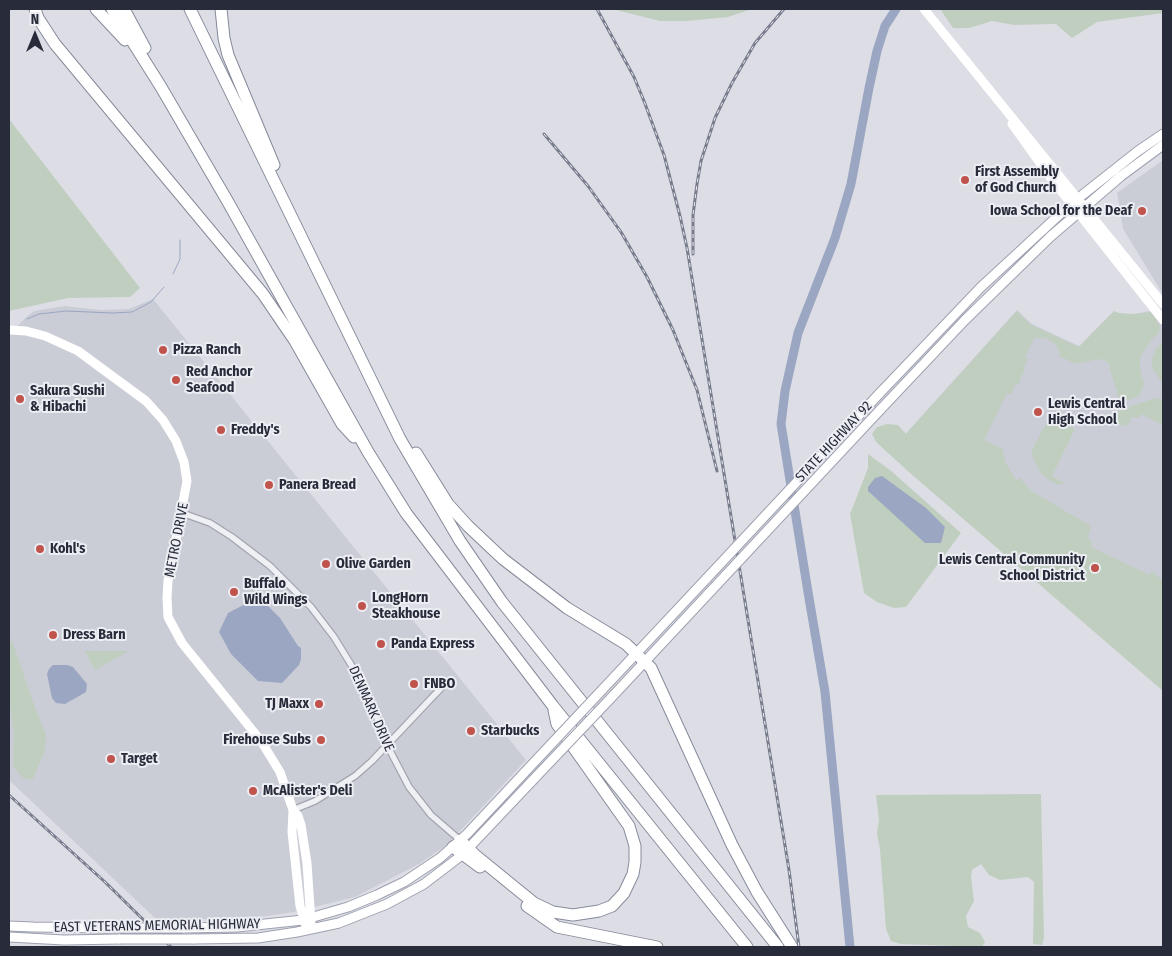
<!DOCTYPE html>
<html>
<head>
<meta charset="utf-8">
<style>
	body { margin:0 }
	#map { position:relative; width:1172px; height:956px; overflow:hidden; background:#dddee5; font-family:"Fira Sans Condensed",sans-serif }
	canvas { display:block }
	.frame { position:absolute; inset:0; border:10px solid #282b3a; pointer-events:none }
	.north { position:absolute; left:10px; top:10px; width:50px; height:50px; -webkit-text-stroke:4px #eceef3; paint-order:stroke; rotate:0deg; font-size:14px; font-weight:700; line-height:20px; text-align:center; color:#282b3a }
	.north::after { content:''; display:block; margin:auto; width:18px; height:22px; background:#282b3a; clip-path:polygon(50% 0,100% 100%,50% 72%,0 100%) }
</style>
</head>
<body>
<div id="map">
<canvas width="1172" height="956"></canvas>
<div class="frame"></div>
<div class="north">N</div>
</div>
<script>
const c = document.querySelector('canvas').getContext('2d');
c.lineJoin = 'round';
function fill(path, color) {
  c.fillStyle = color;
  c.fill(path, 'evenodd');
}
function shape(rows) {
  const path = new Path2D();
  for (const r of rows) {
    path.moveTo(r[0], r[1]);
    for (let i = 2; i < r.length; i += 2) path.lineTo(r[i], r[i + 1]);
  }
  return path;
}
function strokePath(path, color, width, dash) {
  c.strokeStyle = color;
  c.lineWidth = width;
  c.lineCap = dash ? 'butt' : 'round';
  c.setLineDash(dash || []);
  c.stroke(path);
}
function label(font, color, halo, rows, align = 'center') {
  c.font = font + ' "Fira Sans Condensed",sans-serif';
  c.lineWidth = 4;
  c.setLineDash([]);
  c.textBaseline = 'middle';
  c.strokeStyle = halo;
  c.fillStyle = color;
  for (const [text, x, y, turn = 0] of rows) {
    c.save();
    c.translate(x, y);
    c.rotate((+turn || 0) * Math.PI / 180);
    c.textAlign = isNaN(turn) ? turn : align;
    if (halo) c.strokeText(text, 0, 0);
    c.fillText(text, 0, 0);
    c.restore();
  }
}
fill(shape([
	[1163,160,1163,294,1123,229,1117,193],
	[153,299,526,760,448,844,419,864,355,897,294,912,267,916,236,919,156,919,9,780,9,335,25,318,34,311,65,306,101,310,129,309],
	[1017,310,1032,324,1079,346,1110,315,1128,315,1150,311,1163,326,1163,684,890,451]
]), '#cbcdd6');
fill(shape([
	[612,9,752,9,728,17,687,21,660,21],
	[940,9,1163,9,1163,13,1097,22,1072,38,1056,24,1014,25,992,21,969,28,953,28],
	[9,119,140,288,130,297,68,298,9,311],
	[1017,311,1029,324,1079,347,1114,311,1119,313,1134,314,1151,312,1160,326,1159,332,1149,343,1140,357,1140,371,1144,382,1142,390,1138,396,1130,400,1122,400,1118,396,1108,362,1099,359,1076,364,1059,356,1060,352,1056,345,1046,338,1034,338,1025,357,1028,359,1024,367,1025,371,1021,376,1019,385,1015,384,1012,394,1007,393,984,440,1003,449,1005,462,1016,480,1020,478,1031,491,1091,526,1088,538,1092,543,1091,547,1149,575,1152,571,1163,581,1163,691,910,473,876,442,872,434,877,427,887,424,898,425,906,434],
	[1163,342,1163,384,1152,368,1152,359,1156,349],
	[1155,398,1163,400,1163,425,1141,414,1139,418,1131,417,1129,424,1123,426,1104,416],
	[1049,418,1075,429,1052,476,1065,483,1058,485,1049,480,1040,472,1032,455,1032,450],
	[868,454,890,470,961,533,906,607,894,608,877,602,864,593,850,514,868,468],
	[9,638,13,643,31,697,46,735,45,751,36,771,34,777,31,780,23,778,13,766,14,733,9,700],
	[85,651,126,651,127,652,95,670],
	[1041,794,1044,938,1042,945,1033,944,1034,882,1028,877,1000,880,989,875,981,864,972,870,971,877,974,901,966,916,968,927,980,933,985,942,982,947,901,944,891,941,886,929,880,849,877,833,879,820,876,795]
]), '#c0cebf');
fill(shape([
	[882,476,926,508,945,527,941,543,925,543,868,491,868,487,875,478],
	[259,597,280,618,298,646,301,648,301,659,299,665,282,683,258,681,231,654,219,632,228,613],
	[53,665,67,665,73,667,87,684,86,692,65,704,56,703,52,698,47,674,49,669]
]), '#9ba6c2');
strokePath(shape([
	[173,274,180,259,180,240],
	[27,319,39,314,66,311,112,313,132,312,151,302,164,287]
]), '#9ba6c2', 1);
strokePath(shape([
	[850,947,825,692,808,592,781,424,785,391,798,333,835,238,851,184,869,88,877,51,885,26,896,9]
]), '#9ba6c2', 9);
const street = shape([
	[182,513,210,523,232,537,270,566,311,607,334,637,358,676,372,704,387,745,409,787,431,815,460,840],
	[293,810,315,801,355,776,372,761,442,687]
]);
const primary = shape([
	[878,395,981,287,1071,204,1138,151,1163,134],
	[880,410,965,320,1050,237,1121,176,1163,145],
	[602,690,707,578],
	[610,699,709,593],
	[9,926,33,927,107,928],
	[183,928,237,927,303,920,348,907,377,895,404,882,440,858,467,834,525,772],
	[9,937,64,940,120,939],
	[193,939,258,938,297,932,339,923,387,904,424,884,462,855,532,781]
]);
const highway = shape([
	[35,9,38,18,55,44,263,294,295,341,342,424,354,437],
	[96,9,125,40],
	[112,9,161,87,228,202,368,452,406,513,553,706,747,947],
	[124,9,145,48],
	[190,9,400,439,460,541,502,602,778,947],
	[221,9,224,38,228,55,274,165],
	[416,453,448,504,468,526,503,559,567,608,626,644,651,668,732,845,757,892,792,947],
	[460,840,475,855,534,903,553,912,573,915,599,911,612,906,624,893,633,874,635,862,635,846,629,826,557,724,554,710],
	[453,847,480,867],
	[527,906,557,927,657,947]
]);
strokePath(street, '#a3a5ae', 8);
strokePath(primary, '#9ea1b0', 11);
strokePath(highway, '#868a9a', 13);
strokePath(street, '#eff0f4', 5.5);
strokePath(shape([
	[924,9,1163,304],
	[1012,124,1050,177,1163,320],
	[9,330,26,331,45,336,78,351,146,401,163,420,176,441,184,462,187,481,168,581,167,598,168,617,182,643,261,741,280,772,293,810,292,832,300,906,306,926],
	[293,810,298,816,301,825,307,863,311,923]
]), '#fff', 9);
strokePath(primary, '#fff', 9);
strokePath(highway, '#fff', 11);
const rail = shape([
	[597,9,634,77,644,101,664,155,680,216,687,248,789,870,799,947],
	[544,134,588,186,621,232,647,277,673,330,697,390,717,471],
	[693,254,693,215,697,184,701,161,715,118,732,83,755,43,784,9],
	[9,795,105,882,171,947]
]);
strokePath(rail, '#787c8d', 3);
strokePath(rail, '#eceef3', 1, [4]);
const primaryBridge = shape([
	[707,578,878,395],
	[709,593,880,410],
	[525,772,602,690],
	[532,781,610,699],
	[107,928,183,928],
	[120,939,193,939]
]);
strokePath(primaryBridge, '#9ea1b0', 11, []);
strokePath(primaryBridge, '#fff', 9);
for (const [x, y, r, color] of [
	[965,180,5,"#c0534c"],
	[1142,211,5,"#c0534c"],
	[163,350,5,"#c0534c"],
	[176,380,5,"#c0534c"],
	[20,399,5,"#c0534c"],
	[1038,412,5,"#c0534c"],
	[221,430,5,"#c0534c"],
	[269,485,5,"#c0534c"],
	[40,549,5,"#c0534c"],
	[326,564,5,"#c0534c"],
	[1095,568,5,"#c0534c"],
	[234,592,5,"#c0534c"],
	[362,606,5,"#c0534c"],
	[53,635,5,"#c0534c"],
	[381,644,5,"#c0534c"],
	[414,684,5,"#c0534c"],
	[319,704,5,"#c0534c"],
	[471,731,5,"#c0534c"],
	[321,740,5,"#c0534c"],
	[111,759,5,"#c0534c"],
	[253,791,5,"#c0534c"]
]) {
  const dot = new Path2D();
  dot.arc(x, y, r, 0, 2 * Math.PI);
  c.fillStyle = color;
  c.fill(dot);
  strokePath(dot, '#eceef3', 2);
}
label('bold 14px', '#282b3a', '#eceef3', [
	["First Assembly",975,172],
	["of God Church",975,188],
	["Iowa School for the Deaf",1132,211,"right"],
	["Pizza Ranch",173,350],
	["Red Anchor",186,372],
	["Seafood",186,388],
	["Sakura Sushi",30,391],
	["& Hibachi",30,407],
	["Lewis Central",1048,404],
	["High School",1048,420],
	["Freddy's",231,430],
	["Panera Bread",279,485],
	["Kohl's",50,549],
	["Lewis Central Community",1085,560,"right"],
	["School District",1085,576,"right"],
	["Olive Garden",336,564],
	["Buffalo",244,584],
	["Wild Wings",244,600],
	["LongHorn",372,598],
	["Steakhouse",372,614],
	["Dress Barn",63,635],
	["Panda Express",391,644],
	["FNBO",424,684],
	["TJ Maxx",309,704,"right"],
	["Starbucks",481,731],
	["Firehouse Subs",311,740,"right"],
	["Target",121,759],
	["McAlister's Deli",263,791]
], 'left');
label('14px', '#282b3a', '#eceef3', [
	["STATE HIGHWAY 92",834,442,-47],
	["METRO DRIVE",177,540,-79],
	["DENMARK DRIVE",371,709,66],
	["EAST VETERANS MEMORIAL HIGHWAY",157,926,-1]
]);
</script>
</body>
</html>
